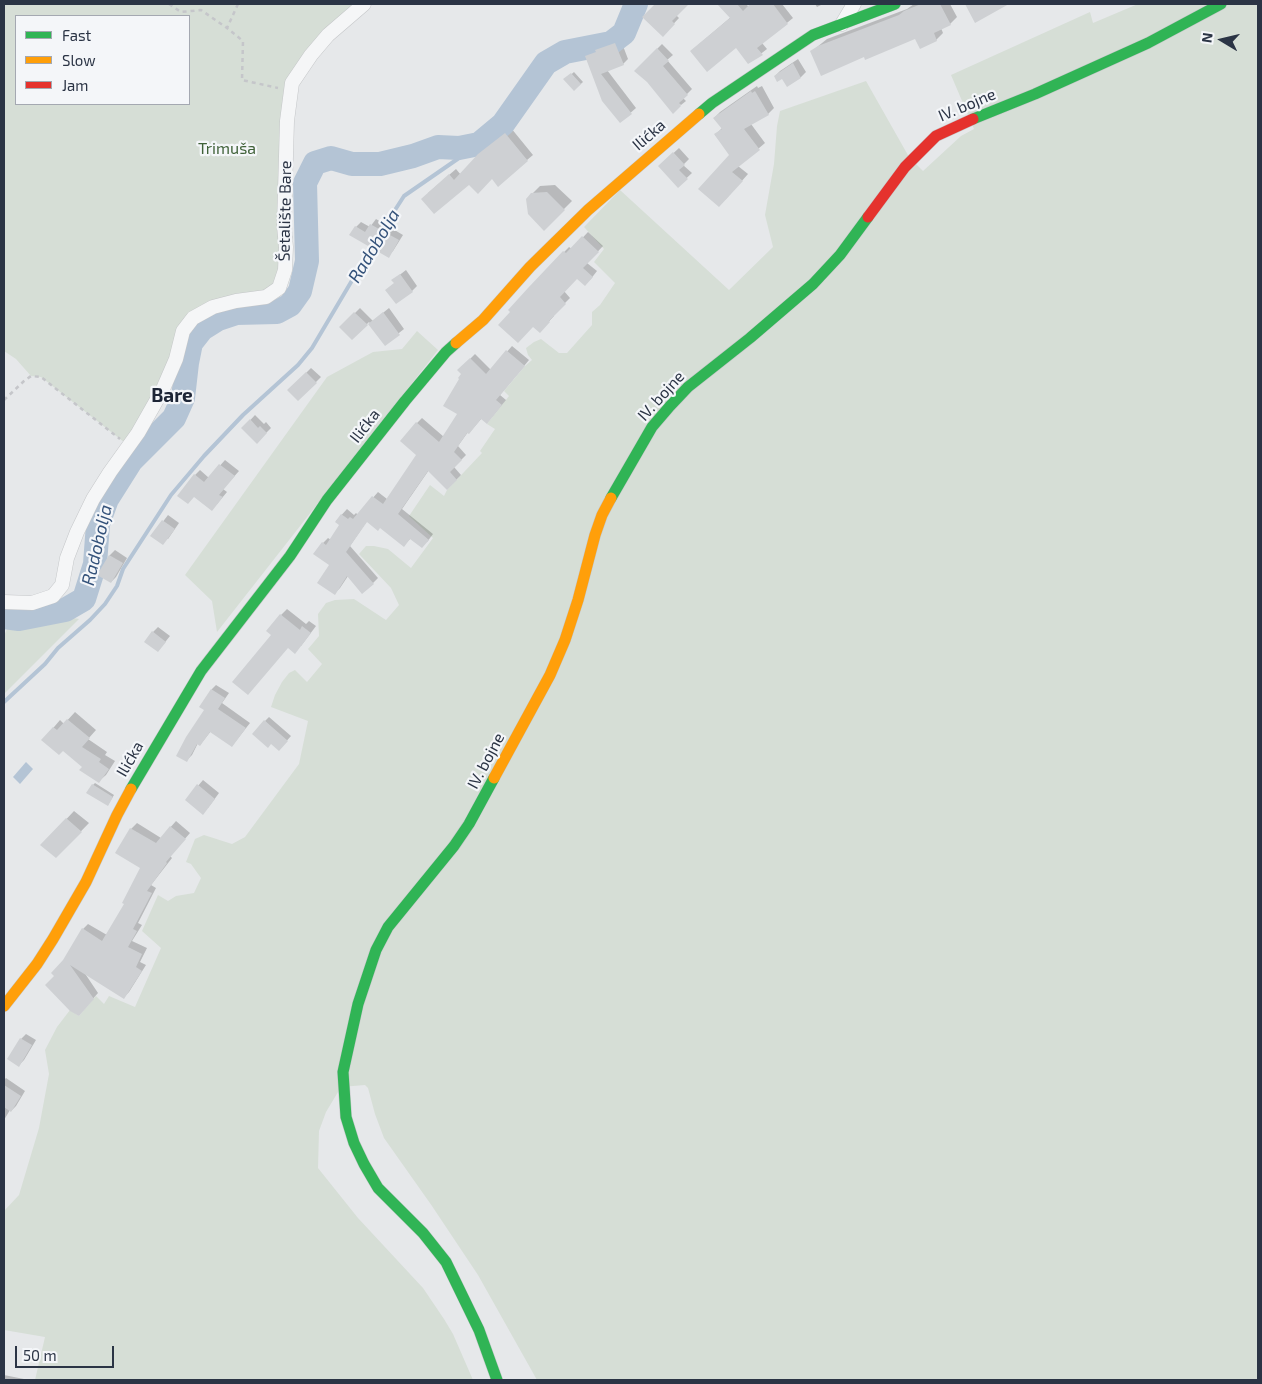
<!DOCTYPE html>
<html>
<head>
<meta charset="utf-8">
<style>
	body { margin:0 }
	#map { position:relative; width:1262px; height:1384px; overflow:hidden; background:#e6e8ea; font-family:"Exo 2",sans-serif }
	canvas { display:block }
	.frame { position:absolute; inset:0; border:5px solid #2b3445; pointer-events:none }
	.legend { position:absolute; left:15px; top:15px; width:175px; height:90px; box-sizing:border-box; background:#f4f6f9; border:1px solid #a4a8b1; margin:0; padding:6px 9px; list-style:none; font-size:15px; color:#2b3445 }
	.legend li { display:flex; align-items:center; gap:10px; height:25px }
	.legend b { width:25px; border:1px solid #a4a8b1 }
	.north { position:absolute; left:1197px; top:15px; width:50px; height:50px; -webkit-text-stroke:4px #f4f6f9; paint-order:stroke; rotate:279deg; font-size:14px; font-weight:700; line-height:20px; text-align:center; color:#2b3445 }
	.north::after { content:''; display:block; margin:auto; width:18px; height:22px; background:#2b3445; clip-path:polygon(50% 0,100% 100%,50% 72%,0 100%) }
	.scale { position:absolute; left:15px; top:1346px; width:99px; height:22px; box-sizing:border-box; border:2px solid #2b3445; border-top:0; padding-left:6px; font-size:15px; line-height:18px; white-space:nowrap; color:#2b3445; -webkit-text-stroke:4px #f4f6f9; paint-order:stroke }
</style>
</head>
<body>
<div id="map">
<canvas width="1262" height="1384"></canvas>
<div class="frame"></div>
<ul class="legend">
<li><b style="height:6px;background:#30b455"></b>Fast</li>
<li><b style="height:6px;background:#ff9f0a"></b>Slow</li>
<li><b style="height:6px;background:#e5322d"></b>Jam</li>
</ul>
<div class="north">N</div>
<div class="scale">50 m</div>
</div>
<script>
const c = document.querySelector('canvas').getContext('2d');
c.lineJoin = 'round';
function fill(path, color) {
  c.fillStyle = color;
  c.fill(path, 'evenodd');
}
function shape(rows) {
  const path = new Path2D();
  for (const r of rows) {
    path.moveTo(r[0], r[1]);
    for (let i = 2; i < r.length; i += 2) path.lineTo(r[i], r[i + 1]);
  }
  return path;
}
function strokePath(path, color, width, dash) {
  c.strokeStyle = color;
  c.lineWidth = width;
  c.lineCap = dash ? 'butt' : 'round';
  c.setLineDash(dash || []);
  c.stroke(path);
}
function label(font, color, halo, rows, align = 'center') {
  c.font = font + ' "Exo 2",sans-serif';
  c.lineWidth = 4.5;
  c.setLineDash([]);
  c.textBaseline = 'middle';
  c.strokeStyle = halo;
  c.fillStyle = color;
  for (const [text, x, y, turn = 0] of rows) {
    c.save();
    c.translate(x, y);
    c.rotate((+turn || 0) * Math.PI / 180);
    c.textAlign = isNaN(turn) ? turn : align;
    if (halo) c.strokeText(text, 0, 0);
    c.fillText(text, 0, 0);
    c.restore();
  }
}
fill(shape([
	[4,4,364,4,292,83,279,288,193,318,129,446,41,377,31,376,16,359,4,351],
	[16,16,189,16,189,104,16,104],
	[1138,4,1258,4,1258,1380,537,1380,478,1275,432,1206,384,1138,375,1114,368,1088,365,1085,341,1087,326,1112,319,1131,318,1168,358,1218,423,1288,444,1319,453,1334,473,1380,35,1380,45,1337,4,1330,4,1211,19,1195,39,1128,49,1074,45,1050,57,1027,70,1010,79,1016,96,996,104,1004,109,996,135,1007,161,948,142,931,158,895,168,901,176,896,194,893,201,878,191,864,186,862,195,839,204,835,232,844,245,837,299,764,308,721,271,707,275,695,282,682,289,673,295,670,307,682,322,664,308,649,319,636,318,614,326,603,335,600,354,599,386,620,399,605,391,588,359,554,366,546,374,546,388,549,411,568,433,538,409,516,430,485,444,496,447,490,482,453,480,451,495,429,487,424,509,396,504,391,525,366,532,360,528,355,526,348,534,342,541,339,559,353,567,353,592,325,592,312,600,305,615,283,594,262,604,249,584,227,620,190,729,290,773,247,765,215,774,164,777,126,780,111,866,81,909,157,923,171,961,136,974,129,951,75,1090,12,1093,23],
	[417,331,438,350,217,632,212,601,185,575,327,377,373,352,402,349],
	[62,616,79,619,4,694,4,636,9,624]
]), '#d6ded6');
fill(shape([
	[26,762,33,769,20,784,13,777]
]), '#b4c4d5');
fill(shape([
	[656,4,688,4,676,15,679,18,663,35,644,17],
	[718,4,746,4,749,7,752,4,782,4,793,18,762,43,767,49,749,63,736,46,691,51,731,17],
	[815,4,823,4,817,7],
	[914,4,950,4,957,17,950,24,941,28,943,33,936,40,916,38,864,55,812,51,827,39,907,9],
	[620,38,628,59,623,64,607,70,636,108,620,122,587,56,592,51,598,49,602,45],
	[662,44,673,55,667,60,692,89,683,98,686,101,681,105,648,81,636,70],
	[798,59,806,72,801,77,787,85,783,78,775,76,780,71],
	[574,72,583,82,574,90,565,80],
	[757,86,758,88,762,86,774,108,768,114,751,124,765,143,738,166,748,174,725,200,731,155,715,135,722,128,714,118,720,112],
	[511,128,533,155,527,160,492,177,428,193,456,169,461,175,486,149],
	[679,148,689,159,683,165,692,173,678,186,665,161],
	[555,185,572,201,544,229,532,194,540,186],
	[376,219,403,235,393,251,388,256,356,227,361,222,370,227],
	[588,232,603,246,587,263,597,271,590,280,577,278,564,291,570,298,553,315,554,316,540,331,512,312,528,289,569,247,572,249],
	[406,270,417,286,412,291,387,290,395,283,393,280],
	[360,308,373,321,389,308,404,329,385,344,369,322,352,339,341,327],
	[512,346,529,360,500,395,506,400,492,417,482,418,469,433,468,432,458,446,466,455,454,467,461,475,447,489,429,470,402,509,433,534,427,542,411,538,404,545,380,527,367,521,350,546,378,578,373,583,348,576,340,588,335,593,331,565,323,543,328,538,331,540,341,525,336,521,347,509,354,515,356,513,358,515,378,492,387,499,418,455,417,423,422,418,444,437,459,414,463,374,459,370,475,354,491,370],
	[311,368,321,377,298,400,289,390],
	[255,415,264,424,266,422,271,428,257,442,243,428],
	[225,460,239,471,223,489,227,492,217,504,195,475,200,470,209,478],
	[168,515,179,523,168,539,152,536],
	[115,550,127,558,116,577,111,582,99,574,110,555],
	[287,609,306,624,309,621,316,626,301,646,281,615],
	[158,627,170,636,158,651,153,632],
	[216,685,229,693,222,703,250,723,232,746,211,731,200,745,198,743,192,755,187,760,212,689],
	[75,712,96,730,88,739,107,752,105,755,115,761,106,775,99,781,63,749,43,740,60,720,64,724],
	[269,717,291,736,283,745,265,721],
	[203,780,219,793,208,808,186,800],
	[95,783,114,795,108,805,93,785],
	[74,811,89,823,56,857,42,845],
	[176,821,190,833,170,856,172,858,151,885,156,888,138,923,142,925,132,941,147,948,140,962,146,965,129,992,124,997,84,972,98,993,84,1009,56,976,83,929,88,924,107,935,125,904,142,868,117,853,131,829,137,823,161,838],
	[26,1034,36,1040,24,1060,19,1065,21,1039],
	[6,1078,25,1091,16,1106,11,1111,10,1110,4,1120,4,1080],
	[4,1375,24,1379,24,1380,4,1380]
]), '#0003');
strokePath(shape([
	[379,235,404,196,459,158,471,146],
	[4,702,45,664,58,648,90,620,105,604,117,586,123,569,171,495,204,456,243,415,298,365,312,348,373,245]
]), '#b4c4d5', 4);
strokePath(shape([
	[4,617,19,619,65,610,84,599,95,564,98,524,107,499,131,461,174,418,183,398,187,363,191,343,202,329,218,319,236,313,277,312,290,305,300,291,307,261,305,183,315,163,331,158,352,164,380,164,413,156,438,147,459,148,479,144,503,124,546,63,565,52,611,43,624,33,636,4]
]), '#b4c4d5', 24);
fill(shape([
	[655,4,689,4,672,21,675,24,663,37,642,17],
	[717,4,737,4,743,11,750,4,773,4,788,24,757,48,763,55,748,64,736,48,707,72,690,51,730,18],
	[921,4,940,4,951,25,934,33,937,41,920,49,915,39,865,60,864,57,821,76,810,51,818,46,899,15,904,11],
	[965,4,1009,4,975,23],
	[615,43,624,65,601,74,632,114,620,123,602,101,585,56,596,52,595,50],
	[657,48,669,61,663,66,688,95,679,103,681,106,673,114,647,82,634,71],
	[793,63,801,78,787,87,782,79,777,82,774,76],
	[571,73,581,84,574,91,563,79],
	[751,91,752,93,755,91,769,115,744,129,760,150,732,172,743,181,719,207,698,189,729,155,714,134,722,129,713,118],
	[505,133,528,161,498,187,492,179,478,194,469,185,434,214,421,199,449,174,454,180,478,154],
	[673,152,685,165,679,170,688,179,678,188,658,166],
	[547,192,565,210,544,231,528,214,526,199,531,193],
	[370,224,399,240,389,258,349,235,355,226,365,232],
	[582,236,599,252,583,268,593,277,585,286,577,279,560,297,566,304,549,321,550,322,540,333,533,327,518,343,498,325,510,312,508,310,528,288,563,251,566,253],
	[400,274,413,292,396,304,385,290,394,283,391,280],
	[354,312,368,325,352,340,339,327],
	[383,312,400,335,385,346,368,324],
	[506,350,525,366,496,400,502,405,487,424,481,419,469,434,467,433,454,452,462,460,450,472,457,480,447,490,428,471,398,514,429,540,422,548,410,539,404,547,380,528,378,531,367,522,346,552,374,584,362,594,347,576,335,595,317,583,329,565,313,554,322,542,326,545,339,525,335,522,341,514,348,519,350,517,353,519,372,496,383,504,416,455,400,441,416,422,439,442,457,414,443,406,459,379,458,378,461,374,457,370,470,358,486,374],
	[306,372,317,383,298,401,287,390],
	[250,419,258,428,260,426,267,433,257,444,241,428],
	[219,464,235,476,219,495,223,497,212,511,194,497,188,504,177,496,194,474,204,482],
	[162,520,175,529,163,545,150,536],
	[109,555,123,563,111,583,97,575],
	[280,614,300,630,302,626,311,633,295,654,288,648,248,695,232,682,271,635,266,631],
	[152,631,166,642,158,652,144,642],
	[211,689,225,698,218,709,246,728,232,747,210,732,200,746,197,744,187,762,176,756,186,737,204,710,199,707],
	[67,719,90,738,82,747,101,759,99,762,109,769,99,783,79,770,82,767,63,751,59,755,41,740,53,727,57,730],
	[264,720,288,741,279,751,271,744,268,748,252,734],
	[92,784,113,797,108,806,86,793],
	[197,784,215,799,203,815,185,800],
	[66,818,82,832,56,858,40,845],
	[170,826,186,839,166,862,167,863,147,891,152,893,133,929,137,931,128,947,142,954,136,967,142,971,124,999,70,965,94,999,79,1016,70,1011,45,985,54,976,51,973,63,960,82,928,102,941,124,904,122,903,140,868,115,853,130,828,156,843],
	[20,1038,32,1045,19,1067,7,1059],
	[4,1085,21,1096,11,1112,4,1107]
]), '#ced0d3');
const street = shape([
	[842,24,854,4],
	[4,602,32,603,53,596,62,585,67,558,77,532,93,499,110,472,138,433,163,389,176,359,183,331,193,318,213,307,236,301,266,297,279,288,285,270,286,247,284,226,287,121,292,83,311,55,328,35,364,4]
]);
const fast = shape([
	[699,114,712,103,813,35,895,4],
	[973,119,1035,94,1148,43,1221,4],
	[611,498,652,427,670,406,688,387,750,338,813,284,840,255,868,217],
	[494,778,469,824,454,846,388,927,376,950,358,1004,343,1072,346,1117,354,1143,364,1164,378,1188,423,1233,446,1262,479,1330,497,1380],
	[131,789,201,671,290,556,327,500,405,401,446,352,456,343]
]);
const slow = shape([
	[456,343,483,320,530,267,588,210,699,114],
	[494,778,550,675,565,640,578,600,595,535,602,515,611,498],
	[4,1006,37,964,53,939,86,882,117,815,131,789]
]);
const jam = shape([
	[868,217,905,167,936,136,973,119]
]);
strokePath(street, '#c4c6c8', 15);
strokePath(fast, '#c4c6c8', 12);
strokePath(slow, '#c4c6c8', 12);
strokePath(jam, '#c4c6c8', 12);
strokePath(shape([
	[169,4,181,12,201,10,227,28],
	[238,4,227,28,243,41,242,80,278,88],
	[4,400,24,381,31,376,41,377,120,439]
]), '#c5c6ca', 2.5, [4, 4]);
strokePath(street, '#f5f6f7', 14);
strokePath(fast, '#30b455', 11);
strokePath(slow, '#ff9f0a', 11);
strokePath(jam, '#e5322d', 11);
label('16px', '#2b3445', '#f4f6f9', [
	["IV. bojne",967,105,-23],
	["Ilićka",649,135,-41],
	["Šetalište Bare",285,211,-89],
	["IV. bojne",661,396,-48],
	["Ilićka",365,426,-52],
	["Ilićka",130,759,-60],
	["IV. bojne",486,761,-62]
]);
label('16px', '#3f6138', '#f4f6f9', [
	["Trimuša",227,149]
]);
label('italic 18px', '#34527a', '#f4f6f9', [
	["Radobolja",374,246,-59],
	["Radobolja",97,545,-77]
]);
label('bold 19px', '#1d2536', '#f4f6f9', [
	["Bare",172,396]
]);
</script>
</body>
</html>
